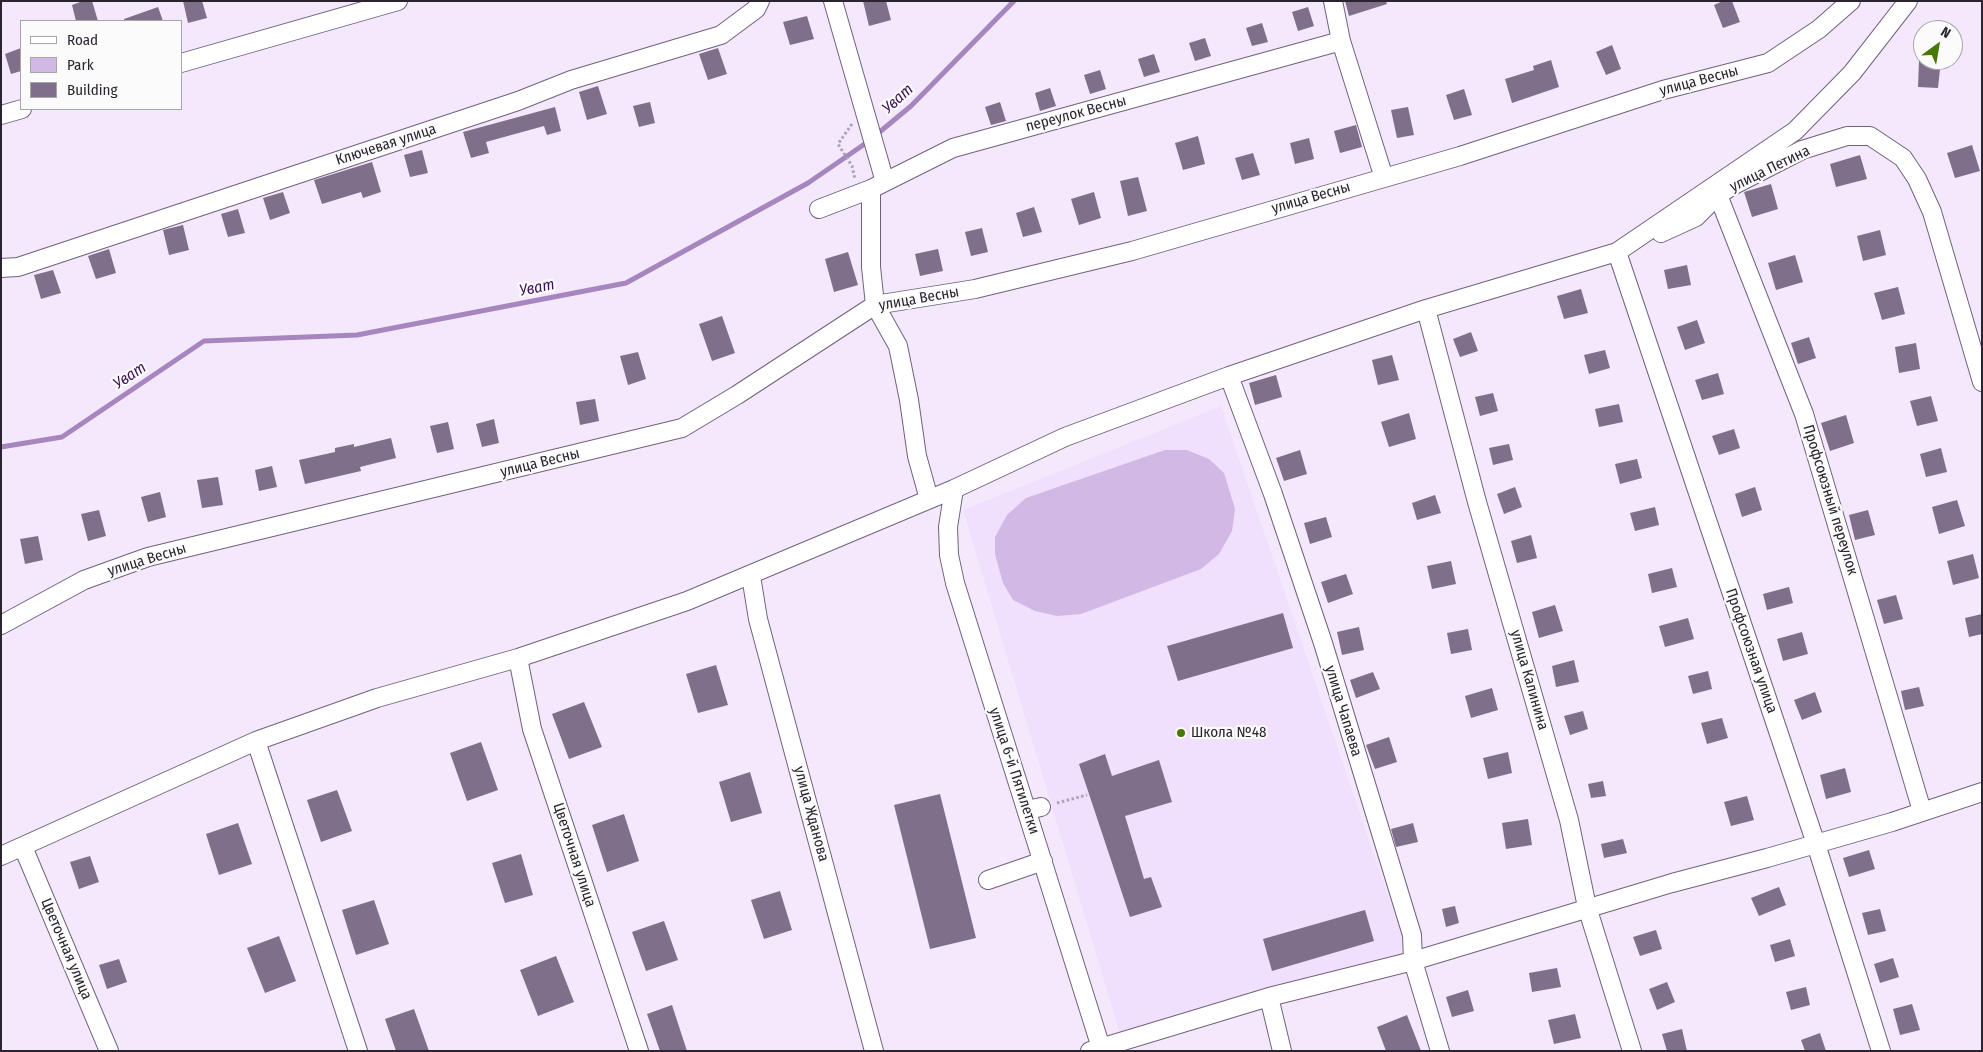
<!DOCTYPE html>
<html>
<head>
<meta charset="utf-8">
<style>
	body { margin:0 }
	#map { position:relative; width:1983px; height:1052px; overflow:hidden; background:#f4e9fc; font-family:"Fira Sans Condensed",sans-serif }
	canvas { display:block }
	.frame { position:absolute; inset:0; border:2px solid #2b2430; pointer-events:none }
	.legend { position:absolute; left:20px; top:20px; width:162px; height:90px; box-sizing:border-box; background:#fbfbfb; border:1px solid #a8a5aa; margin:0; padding:6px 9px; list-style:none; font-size:15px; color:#2b2430 }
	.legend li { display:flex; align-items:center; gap:10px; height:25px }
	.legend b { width:25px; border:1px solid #a8a5aa }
	.north { position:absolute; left:1913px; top:20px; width:50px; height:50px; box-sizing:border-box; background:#fbfbfb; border:1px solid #a8a5aa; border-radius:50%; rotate:32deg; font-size:14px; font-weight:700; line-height:20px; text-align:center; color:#2b2430 }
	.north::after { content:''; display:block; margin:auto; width:18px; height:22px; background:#497800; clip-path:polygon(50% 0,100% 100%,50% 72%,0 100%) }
</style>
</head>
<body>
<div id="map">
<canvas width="1983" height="1052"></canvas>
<div class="frame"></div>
<ul class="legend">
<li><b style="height:6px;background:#fff"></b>Road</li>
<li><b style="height:14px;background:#d2b8e4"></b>Park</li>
<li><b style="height:14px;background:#7f6f8b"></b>Building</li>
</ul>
<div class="north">N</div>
</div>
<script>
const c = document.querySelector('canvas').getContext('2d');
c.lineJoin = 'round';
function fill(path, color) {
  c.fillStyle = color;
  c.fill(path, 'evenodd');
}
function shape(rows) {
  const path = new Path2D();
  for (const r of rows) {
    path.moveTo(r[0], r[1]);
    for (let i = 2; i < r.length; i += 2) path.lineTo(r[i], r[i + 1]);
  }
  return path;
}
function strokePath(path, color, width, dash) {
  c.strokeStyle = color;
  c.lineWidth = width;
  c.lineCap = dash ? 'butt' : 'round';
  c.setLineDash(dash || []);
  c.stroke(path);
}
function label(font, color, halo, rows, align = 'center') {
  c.font = font + ' "Fira Sans Condensed",sans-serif';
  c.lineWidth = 4.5;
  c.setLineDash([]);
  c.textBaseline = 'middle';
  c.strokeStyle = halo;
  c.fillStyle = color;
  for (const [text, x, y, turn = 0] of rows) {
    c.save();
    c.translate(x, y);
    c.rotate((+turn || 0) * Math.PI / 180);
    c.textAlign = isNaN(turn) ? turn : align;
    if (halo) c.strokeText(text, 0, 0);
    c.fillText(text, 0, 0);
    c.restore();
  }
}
fill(shape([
	[1221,406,1409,957,1122,1041,963,510]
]), '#f1dffe');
fill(shape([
	[1165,450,1187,450,1209,459,1224,473,1235,509,1232,531,1219,554,1201,569,1081,614,1057,616,1035,611,1013,600,1003,583,995,554,995,537,1007,515,1026,498]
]), '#d2b8e4');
strokePath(shape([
	[876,135,911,106,1014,1],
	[1,447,62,437,204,341,357,335,626,283,808,183,869,141]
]), '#a785be', 5);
fill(shape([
	[83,1,92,1,98,21,76,21,72,5],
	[183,1,202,1,207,18,188,23],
	[863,1,886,1,891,20,869,26],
	[1345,1,1386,1,1387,4,1349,16],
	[1723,1,1732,1,1740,22,1723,28,1714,5],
	[158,7,163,21,124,21,124,19],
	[1308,7,1314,26,1298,31,1292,12],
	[807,16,814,39,790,45,783,22],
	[1262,23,1268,42,1252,46,1246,28],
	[1205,38,1211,56,1195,61,1189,43],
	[1612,45,1621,69,1606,75,1596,52],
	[21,48,21,71,11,74,5,54],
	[718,48,727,74,708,80,699,54],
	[1154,54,1160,72,1144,77,1138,59],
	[1551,60,1559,87,1512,103,1505,79,1534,70,1533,66],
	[1919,60,1941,60,1938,88,1918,87],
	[1100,70,1106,89,1090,94,1084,75],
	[598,86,607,114,587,120,579,92],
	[1050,88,1056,106,1040,111,1035,93],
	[1464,89,1472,115,1454,120,1446,95],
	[650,102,655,123,639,127,633,106],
	[1000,102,1006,121,991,125,985,107],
	[555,107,561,131,547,135,544,126,486,142,489,153,471,158,463,132],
	[1408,107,1414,135,1397,138,1391,110],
	[1356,125,1362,147,1340,153,1334,131],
	[1198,136,1205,164,1183,170,1175,143],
	[1309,138,1314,159,1295,164,1290,143],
	[1972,145,1980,171,1955,178,1947,153],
	[422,150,428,173,410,177,404,155],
	[1253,153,1260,175,1242,180,1235,158],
	[1860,155,1867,179,1836,187,1830,164],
	[372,162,381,192,363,198,361,192,322,204,314,180],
	[1138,177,1147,211,1128,216,1120,181],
	[1771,184,1778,209,1752,217,1744,192],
	[283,192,290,213,270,220,263,198],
	[1094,192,1101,218,1079,225,1071,199],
	[1034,207,1042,232,1023,237,1016,213],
	[238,209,245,233,228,237,221,214],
	[183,225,189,250,169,255,163,230],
	[982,228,988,252,971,256,965,232],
	[1880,230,1886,255,1863,261,1857,236],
	[109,249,116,273,96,279,88,256],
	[938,249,943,271,920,276,915,254],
	[848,252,858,285,834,292,825,259],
	[1795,255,1803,282,1776,290,1768,263],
	[1687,265,1691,285,1668,289,1664,270],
	[53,270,61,293,41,299,34,275],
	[1898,287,1905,314,1882,320,1874,293],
	[1581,289,1588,313,1564,319,1557,296],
	[722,316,735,353,712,361,699,324],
	[1697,320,1705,343,1685,350,1677,327],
	[1471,332,1478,351,1460,357,1453,339],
	[1809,337,1816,358,1798,364,1791,343],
	[1916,343,1920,369,1899,373,1895,347],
	[1605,350,1610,368,1589,374,1584,355],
	[638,352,646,379,628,385,620,356],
	[1392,355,1399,380,1378,385,1372,360],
	[1718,373,1724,394,1702,400,1695,380],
	[1276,375,1282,397,1255,405,1249,383],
	[1493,393,1498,411,1480,416,1475,397],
	[1931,396,1938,421,1917,426,1910,401],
	[595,399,599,421,580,425,576,402],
	[1619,404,1623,422,1599,427,1595,409],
	[1409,413,1416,439,1389,447,1381,422],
	[1846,415,1854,443,1830,451,1821,423],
	[494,419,499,443,482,447,476,424],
	[448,422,454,449,437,453,430,426],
	[1734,429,1740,448,1719,455,1712,436],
	[391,438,396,458,360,467,361,471,305,484,299,460,335,452,335,448,354,444,354,447],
	[1509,444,1513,460,1493,465,1489,448],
	[1941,448,1947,472,1926,477,1920,454],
	[1300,450,1307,474,1284,481,1276,458],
	[1637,459,1642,478,1620,484,1615,464],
	[272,466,277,487,259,491,255,470],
	[218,477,223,505,202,508,197,480],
	[1515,487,1522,507,1504,514,1497,494],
	[1755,487,1762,510,1742,517,1735,494],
	[160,492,166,517,148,522,141,497],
	[1435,495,1441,513,1417,520,1412,503],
	[1957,500,1965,526,1939,534,1932,507],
	[1655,507,1659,525,1635,531,1630,513],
	[99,510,106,536,88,541,81,514],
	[1868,510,1875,535,1855,540,1849,515],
	[1326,517,1332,537,1310,544,1304,523],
	[1531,535,1537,558,1517,563,1511,541],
	[38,536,43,560,25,564,20,539],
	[1973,554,1979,578,1953,585,1947,561],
	[1451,561,1456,584,1432,589,1427,566],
	[1672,568,1677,587,1652,593,1648,574],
	[1346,574,1353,594,1328,603,1321,582],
	[1789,587,1793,603,1767,610,1763,594],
	[1896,595,1903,619,1884,624,1877,600],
	[1555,605,1563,631,1539,638,1532,612],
	[1283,613,1293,648,1178,681,1167,646],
	[1982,614,1982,634,1969,637,1965,618],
	[1688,618,1694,639,1665,647,1659,626],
	[1359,627,1364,650,1342,655,1337,632],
	[1468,629,1472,650,1451,654,1447,633],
	[1802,632,1808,654,1783,661,1777,639],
	[1574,660,1579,682,1556,687,1552,666],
	[716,665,728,705,698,713,686,674],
	[1708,671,1712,689,1693,694,1688,676],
	[1373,672,1380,689,1356,698,1350,680],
	[1919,687,1924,706,1905,710,1901,691],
	[1492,688,1498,710,1471,718,1465,696],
	[1815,692,1822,712,1802,720,1794,700],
	[584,702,602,747,569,759,552,714],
	[1583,711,1588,729,1570,735,1564,716],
	[1722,718,1728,738,1707,744,1701,723],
	[1389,737,1397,762,1375,769,1366,745],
	[481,742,498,790,467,801,450,753],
	[1508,752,1512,773,1488,779,1483,758],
	[1105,754,1112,776,1159,760,1172,802,1125,816,1144,879,1151,877,1162,907,1130,917,1079,764],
	[1845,768,1851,792,1826,799,1820,775],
	[750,772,762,813,731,822,719,782],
	[1603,781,1606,796,1591,798,1588,784],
	[337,790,352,831,321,842,307,800],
	[940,794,976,938,930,949,894,805],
	[1747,796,1754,820,1731,826,1724,802],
	[624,814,639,861,607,872,592,825],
	[1528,819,1532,845,1506,849,1502,823],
	[238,823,252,864,219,875,206,834],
	[1413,823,1418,842,1396,847,1391,829],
	[1623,839,1627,853,1604,858,1601,844],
	[1869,850,1875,869,1849,877,1843,858],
	[521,854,533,895,505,903,492,863],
	[90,856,99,882,79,889,70,862],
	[1779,887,1786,905,1759,916,1751,898],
	[780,891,792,930,764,939,751,900],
	[374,900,389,944,356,955,342,910],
	[1455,906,1459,923,1446,927,1442,909],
	[1880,909,1886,931,1868,935,1862,913],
	[1365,910,1374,941,1272,971,1263,939],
	[664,921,678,960,646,971,632,932],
	[1656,930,1662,949,1640,956,1633,937],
	[279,936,296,981,265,993,247,948],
	[1790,939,1795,956,1775,962,1770,945],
	[556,956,574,1002,538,1016,520,970],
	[1893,958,1899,977,1880,983,1874,964],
	[119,959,127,982,107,989,99,965],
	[1557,968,1561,987,1532,992,1529,973],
	[1667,982,1675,1002,1657,1010,1649,989],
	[1806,987,1810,1005,1791,1010,1786,992],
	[1468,990,1474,1011,1452,1017,1446,997],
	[1912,1004,1920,1030,1900,1035,1893,1009],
	[672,1005,687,1051,660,1051,647,1014],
	[414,1009,429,1051,396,1051,385,1019],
	[1575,1014,1581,1038,1554,1044,1548,1020],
	[1407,1015,1421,1051,1386,1051,1377,1027],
	[1682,1029,1687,1051,1667,1051,1662,1034],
	[1820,1033,1826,1051,1805,1051,1801,1040]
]), '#7f6f8b');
const minor = shape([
	[833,1,885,182],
	[1333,1,1341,41,1384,178],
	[181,63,398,1],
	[1,115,22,109],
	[871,189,871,267,875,305,898,346,909,400,917,456,929,499],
	[1718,195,1804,414,1922,811],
	[819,209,871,189,953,148,1341,41],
	[1661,233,1696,217,1718,195,1732,186,1802,150,1847,136,1870,136,1903,158,1917,179,1932,212,1982,382],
	[1617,252,1816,844,1881,1051],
	[1,268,18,267,518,101,571,80,721,35,756,9,760,1],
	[1426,309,1477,502,1569,820,1587,907,1632,1051],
	[1229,376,1273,494,1323,643,1412,935,1413,961,1440,1051],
	[954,489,948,527,949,555,955,583,1102,1051],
	[751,576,758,619,874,1051],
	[1,625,84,580,148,557,682,428,737,395,875,305,975,289,1132,251,1460,156,1663,90,1768,63,1819,29,1851,1],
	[518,658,532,729,639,1051],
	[256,741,358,1051],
	[1027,810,1041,807],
	[23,847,109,1051],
	[1,856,256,741,377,698,518,658,687,601,954,489,1065,437,1229,376,1426,309,1617,252,1795,131,1852,73,1908,1],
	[988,880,1043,861],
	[1269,997,1282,1051],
	[1090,1051,1269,997,1413,961,1672,883,1767,858,1892,822,1982,792]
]);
strokePath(minor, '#72617d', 20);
strokePath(shape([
	[852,124,838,144,852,166,855,179],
	[1057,803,1087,795]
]), '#aca3b3', 3, [2.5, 2.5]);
strokePath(minor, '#fff', 18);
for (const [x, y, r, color] of [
	[1181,733,5,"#497800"]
]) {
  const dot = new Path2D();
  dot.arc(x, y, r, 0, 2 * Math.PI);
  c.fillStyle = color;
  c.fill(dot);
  strokePath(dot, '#fbfbfb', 2);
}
label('15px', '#2b2430', '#fbfbfb', [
	["улица Весны",1699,81,-15],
	["переулок Весны",1076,114,-15],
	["Ключевая улица",386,145,-18],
	["улица Петина",1770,169,-26],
	["улица Весны",1311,198,-16],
	["улица Весны",919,299,-10],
	["улица Весны",540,463,-14],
	["Профсоюзный переулок",1830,500,73],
	["улица Весны",147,560,-17],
	["Профсоюзная улица",1751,651,71],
	["улица Калинина",1529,680,74],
	["улица Чапаева",1343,711,73],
	["улица 6-й Пятилетки",1014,771,72],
	["улица Жданова",811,814,75],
	["Цветочная улица",574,855,72],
	["Цветочная улица",66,949,67]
]);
label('15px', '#2b2430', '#fbfbfb', [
	["Школа №48",1191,733]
], 'left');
label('italic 16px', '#401258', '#fbfbfb', [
	["Уват",898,99,-42],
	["Уват",537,288,-11],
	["Уват",130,376,-34]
]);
</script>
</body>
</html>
